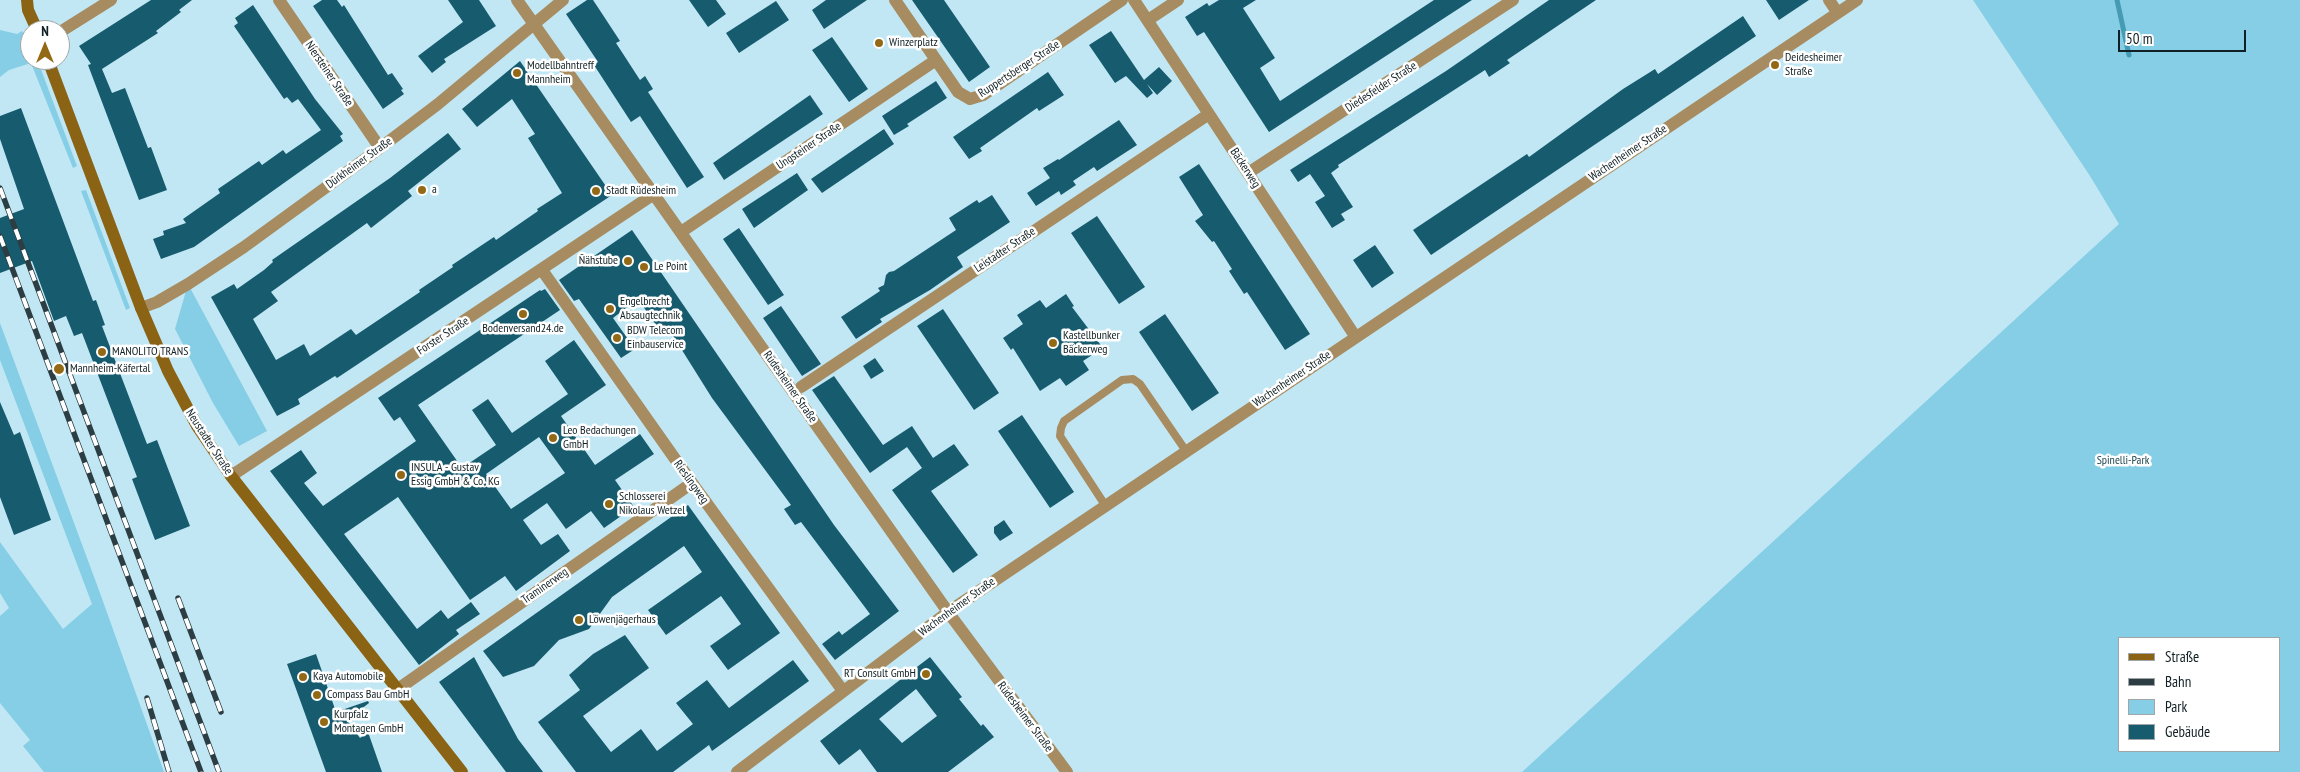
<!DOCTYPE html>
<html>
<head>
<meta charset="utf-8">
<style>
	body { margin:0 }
	#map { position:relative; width:2300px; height:772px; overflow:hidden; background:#c1e7f4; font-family:"PT Sans Narrow",sans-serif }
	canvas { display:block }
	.legend { position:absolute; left:2118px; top:637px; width:162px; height:115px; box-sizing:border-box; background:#fff; border:1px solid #a0a6a7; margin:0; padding:6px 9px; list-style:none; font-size:15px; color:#112024 }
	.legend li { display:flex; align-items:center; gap:10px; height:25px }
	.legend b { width:25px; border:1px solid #a0a6a7 }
	.north { position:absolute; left:20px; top:20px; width:50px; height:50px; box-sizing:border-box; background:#fff; border:1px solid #a0a6a7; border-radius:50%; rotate:0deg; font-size:14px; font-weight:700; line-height:20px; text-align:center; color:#112024 }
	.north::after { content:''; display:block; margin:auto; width:18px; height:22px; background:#946915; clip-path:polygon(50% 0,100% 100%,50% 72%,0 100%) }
	.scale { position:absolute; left:2118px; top:30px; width:128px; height:22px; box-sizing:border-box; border:2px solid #112024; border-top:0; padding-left:6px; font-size:15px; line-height:18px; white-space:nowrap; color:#112024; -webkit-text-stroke:4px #fff; paint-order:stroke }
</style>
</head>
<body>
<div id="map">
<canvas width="2300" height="772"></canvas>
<ul class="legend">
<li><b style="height:6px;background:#8b6315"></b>Straße</li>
<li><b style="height:6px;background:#2c3e43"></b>Bahn</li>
<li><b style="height:14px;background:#85cee5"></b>Park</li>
<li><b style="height:14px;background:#175c6e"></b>Gebäude</li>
</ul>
<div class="north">N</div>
<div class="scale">50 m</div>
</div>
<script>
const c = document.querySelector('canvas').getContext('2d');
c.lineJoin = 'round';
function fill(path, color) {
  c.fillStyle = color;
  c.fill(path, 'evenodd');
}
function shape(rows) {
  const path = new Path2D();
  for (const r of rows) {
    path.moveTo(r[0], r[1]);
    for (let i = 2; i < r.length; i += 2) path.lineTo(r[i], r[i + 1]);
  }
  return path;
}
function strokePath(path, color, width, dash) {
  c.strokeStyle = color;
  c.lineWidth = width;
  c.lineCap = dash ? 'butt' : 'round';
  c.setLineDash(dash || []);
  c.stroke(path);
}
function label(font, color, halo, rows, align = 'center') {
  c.font = font + ' "PT Sans Narrow",sans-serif';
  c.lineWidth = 5;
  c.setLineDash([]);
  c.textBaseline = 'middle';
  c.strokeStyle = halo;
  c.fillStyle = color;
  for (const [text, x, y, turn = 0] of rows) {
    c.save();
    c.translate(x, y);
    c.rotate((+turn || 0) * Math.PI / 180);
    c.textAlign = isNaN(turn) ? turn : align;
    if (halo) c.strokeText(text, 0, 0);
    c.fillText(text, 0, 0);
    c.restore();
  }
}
fill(shape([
	[1973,0,2300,0,2300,772,1522,772,2119,224,2090,176],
	[2119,638,2279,638,2279,751,2119,751],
	[0,30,17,34,22,31,25,35,30,46,30,60,37,60,39,64,77,166,73,168,31,63,9,70,0,77],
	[86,190,130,308,126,310,81,191],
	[188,284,267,431,239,446,213,403,175,329],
	[0,323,100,593,164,772,44,772,23,746,30,740,0,703,0,616,9,608,0,593,0,542,63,629,92,604,0,360]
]), '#85cee5');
strokePath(shape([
	[2117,0,2129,55]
]), '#459bb4', 5);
fill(shape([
	[151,0,192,0,179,10,181,12,156,31,158,33,102,69,112,93,125,88,148,148,151,147,167,190,139,200,88,65,91,64,79,46],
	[322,0,337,0,342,7,344,5,388,75,392,73,403,89,401,90,404,94,383,109,313,6],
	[448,0,479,0,496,26,444,59,446,62,432,73,418,56,463,22],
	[587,0,593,0,599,9,620,41,616,43,640,80,645,76,653,89,648,92,704,177,687,188,640,116,631,122,594,65,598,62,566,14],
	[689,0,716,0,726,14,708,27],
	[826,0,867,0,824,29,812,10],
	[912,0,944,0,990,67,969,82],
	[1219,0,1256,0,1243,8,1275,58,1260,68,1280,101,1434,0,1472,0,1269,132,1204,32,1197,36,1185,17,1207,3,1209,6],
	[1549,0,1596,0,1507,60,1510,63,1489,77,1485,70,1338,165,1339,167,1331,173,1353,207,1341,214,1345,220,1332,228,1315,202,1325,196,1310,174,1298,182,1290,170,1446,71],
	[1766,0,1809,0,1779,20],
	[776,1,789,20,739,53,726,33],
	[253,5,315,99,343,134,340,136,343,141,194,247,161,259,153,239,164,235,163,231,186,223,183,219,220,193,218,189,259,161,262,165,283,150,286,154,321,130,298,99,292,103,287,97,284,99,234,26,238,23,235,18],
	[1743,16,1756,36,1431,255,1413,230,1527,154,1529,157,1623,89,1655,69,1658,74],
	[1111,31,1144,80,1159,67,1172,81,1157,95,1147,84,1153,93,1147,98,1126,76,1115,83,1089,45],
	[832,37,868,89,849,102,812,50],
	[520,61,612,195,337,378,335,376,298,399,300,404,277,416,211,297,234,284,237,289,264,270,273,262,272,260,390,178,448,133,461,149,408,191,412,196,371,228,367,223,271,292,278,301,253,319,276,360,304,344,310,356,351,329,356,335,420,292,419,290,453,267,452,265,494,237,496,240,538,211,537,209,562,193,528,138,535,134,512,99,477,127,462,109],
	[1048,72,1064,95,1039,111,1037,108,980,148,982,151,969,159,953,137],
	[936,81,947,98,907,124,909,126,894,135,882,116],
	[810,95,823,114,724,180,713,163],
	[21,108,93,301,96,300,105,325,102,326,147,444,157,440,190,526,155,540,132,479,137,477,82,333,74,336,66,316,54,321,32,261,0,273,0,218,24,209,0,139,0,116],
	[1119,120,1137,145,1097,171,1094,167,1073,181,1076,185,1061,195,1059,191,1036,206,1027,193,1050,178,1043,168,1058,159,1059,160],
	[884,129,894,144,822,193,811,179],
	[1199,164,1310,334,1285,350,1247,292,1244,294,1229,271,1232,269,1214,241,1212,242,1195,221,1203,215,1179,177],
	[797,173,808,190,754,228,742,209],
	[992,195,1010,222,957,257,963,267,930,290,880,319,882,322,856,339,841,317,880,291,878,288,884,285,886,275,889,272,894,271,956,230,949,218,977,200,979,203],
	[1097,216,1145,287,1119,304,1071,233],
	[739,228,784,295,768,305,723,239],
	[632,230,834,525,899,611,835,660,822,644,839,631,842,635,870,614,801,522,795,525,784,509,791,505,712,398,670,331,663,335,638,299,613,318,635,349,621,358,579,299,574,301,559,280],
	[1375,245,1394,273,1372,288,1353,260],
	[545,289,560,310,418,405,462,468,496,445,472,410,488,399,512,433,568,394,545,361,574,340,606,385,561,416,595,465,640,434,654,454,615,480,634,507,604,528,591,511,566,529,547,503,523,520,541,545,558,534,570,551,516,591,505,576,470,600,398,497,344,534,417,629,441,610,448,619,471,602,480,614,456,630,459,634,419,665,270,471,301,450,317,473,304,483,323,506,416,441,400,417,394,421,378,398,540,290,541,291],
	[539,437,565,473,511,509,486,474],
	[1066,294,1074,306,1072,307,1103,348,1083,361,1089,370,1066,386,1060,378,1040,391,1013,348,1011,350,1003,338,1023,324,1017,315,1040,300,1046,308],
	[781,306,821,364,802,376,763,318],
	[943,309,999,393,974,410,917,326],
	[1165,314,1219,393,1192,411,1139,332],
	[875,358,884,371,871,379,863,366],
	[834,376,883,445,912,426,933,458,954,444,969,465,931,491,978,555,953,573,892,490,922,468,907,447,870,473,812,390],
	[0,402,14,435,20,432,51,520,14,535,0,497],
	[1022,415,1074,492,1050,508,998,431],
	[688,505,780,633,728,670,710,646,741,624,721,596,666,635,648,610,702,572,684,546,612,597,589,629,559,640,534,666,503,677,483,651],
	[1004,520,1013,533,1000,541,994,533,994,527],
	[625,635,649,668,583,716,611,752,641,729,657,751,693,724,676,703,707,680,729,708,793,660,809,681,712,751,709,745,673,772,576,772,538,722,580,690,569,675,593,654],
	[316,654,336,712,368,701,369,703,347,720,360,738,368,732,382,772,326,772,287,664],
	[474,657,518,739,543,772,506,772,439,682],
	[930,657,962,697,959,699,981,726,983,724,994,737,948,772,877,772,860,749,839,765,820,741],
	[916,689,937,716,902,743,879,719]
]), '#175c6e');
strokePath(shape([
	[1105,505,1060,436,1061,428,1064,421,1122,380,1133,379,1140,384,1186,451]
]), '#a78c61', 8);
strokePath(shape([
	[279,0,380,148],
	[517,0,948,612,1067,772],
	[895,0,958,92,970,99,983,95,1122,0],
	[1134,0,1355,336],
	[1829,0,1837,12],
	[1148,20,1178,0],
	[60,32,111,0],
	[1248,173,1513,0],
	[681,232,936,60],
	[542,270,692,483,843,691],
	[141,308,157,302,188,284,244,247,380,148,438,104,563,0],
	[801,387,1209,114],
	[231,476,654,194],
	[398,689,692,483],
	[737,772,948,612,1857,0]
]), '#a78c61', 12);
strokePath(shape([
	[27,0,28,10,37,30],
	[48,60,141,308,168,371,197,426,231,476,462,772]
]), '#8b6315', 12);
const rail = shape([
	[0,188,219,772],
	[0,236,201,772],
	[178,598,221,712],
	[147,698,169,772]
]);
strokePath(rail, '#2c3e43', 5.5);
strokePath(rail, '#fff', 4, [11]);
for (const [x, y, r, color] of [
	[879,43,5,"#946915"],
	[1775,65,5,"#946915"],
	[517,73,5,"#946915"],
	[422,190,5,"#946915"],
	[596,191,5,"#946915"],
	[628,261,5,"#946915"],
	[644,267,5,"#946915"],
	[610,309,5,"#946915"],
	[523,314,5,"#946915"],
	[617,338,5,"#946915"],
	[1053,343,5,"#946915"],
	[102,352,5,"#946915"],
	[59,369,6,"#946915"],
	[553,438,5,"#946915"],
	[401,475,5,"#946915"],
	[609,504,5,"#946915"],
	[579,620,5,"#946915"],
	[926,674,5,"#946915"],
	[303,677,5,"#946915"],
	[317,695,5,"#946915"],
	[324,722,5,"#946915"]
]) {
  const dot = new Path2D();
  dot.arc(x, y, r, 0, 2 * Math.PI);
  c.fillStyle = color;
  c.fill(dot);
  strokePath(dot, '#fff', 2);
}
label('12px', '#112024', '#fff', [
	["Winzerplatz",889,43],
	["Deidesheimer",1785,58],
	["Straße",1785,72],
	["Modellbahntreff",527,66],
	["Mannheim",527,80],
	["a",432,190],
	["Stadt Rüdesheim",606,191],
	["Ñähstube",618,261,"right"],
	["Le Point",654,267],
	["Engelbrecht",620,302],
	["Absaugtechnik",620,316],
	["Bodenversand24.de",523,329,"center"],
	["BDW Telecom",627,331],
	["Einbauservice",627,345],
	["Kastellbunker",1063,336],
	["Bäckerweg",1063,350],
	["MANOLITO TRANS",112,352],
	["Mannheim-Käfertal",70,369],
	["Leo Bedachungen",563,431],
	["GmbH",563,445],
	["INSULA - Gustav",411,468],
	["Essig GmbH & Co. KG",411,482],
	["Schlosserei",619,497],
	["Nikolaus Wetzel",619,511],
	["Löwenjägerhaus",589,620],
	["RT Consult GmbH",916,674,"right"],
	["Kaya Automobile",313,677],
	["Compass Bau GmbH",327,695],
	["Kurpfalz",334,715],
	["Montagen GmbH",334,729]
], 'left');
label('12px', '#112024', '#fff', [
	["Ruppertsberger Straße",1019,69,-33],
	["Niersteiner Straße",329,74,56],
	["Diedesfelder Straße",1381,87,-33],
	["Ungsteiner Straße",809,146,-34],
	["Wachenheimer Straße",1628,153,-34],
	["Dürkheimer Straße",359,163,-36],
	["Bäckerweg",1245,168,57],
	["Leistadter Straße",1005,250,-34],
	["Forster Straße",443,336,-33],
	["Wachenheimer Straße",1292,379,-34],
	["Rüdesheimer Straße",790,387,55],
	["Neustadter Straße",209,442,57],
	["Rieslingweg",691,482,54],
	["Traminerweg",545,586,-35],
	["Wachenheimer Straße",957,607,-36],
	["Rüdesheimer Straße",1025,717,53]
]);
label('12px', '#224954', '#fff', [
	["Spinelli-Park",2123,461]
]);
</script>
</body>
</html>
